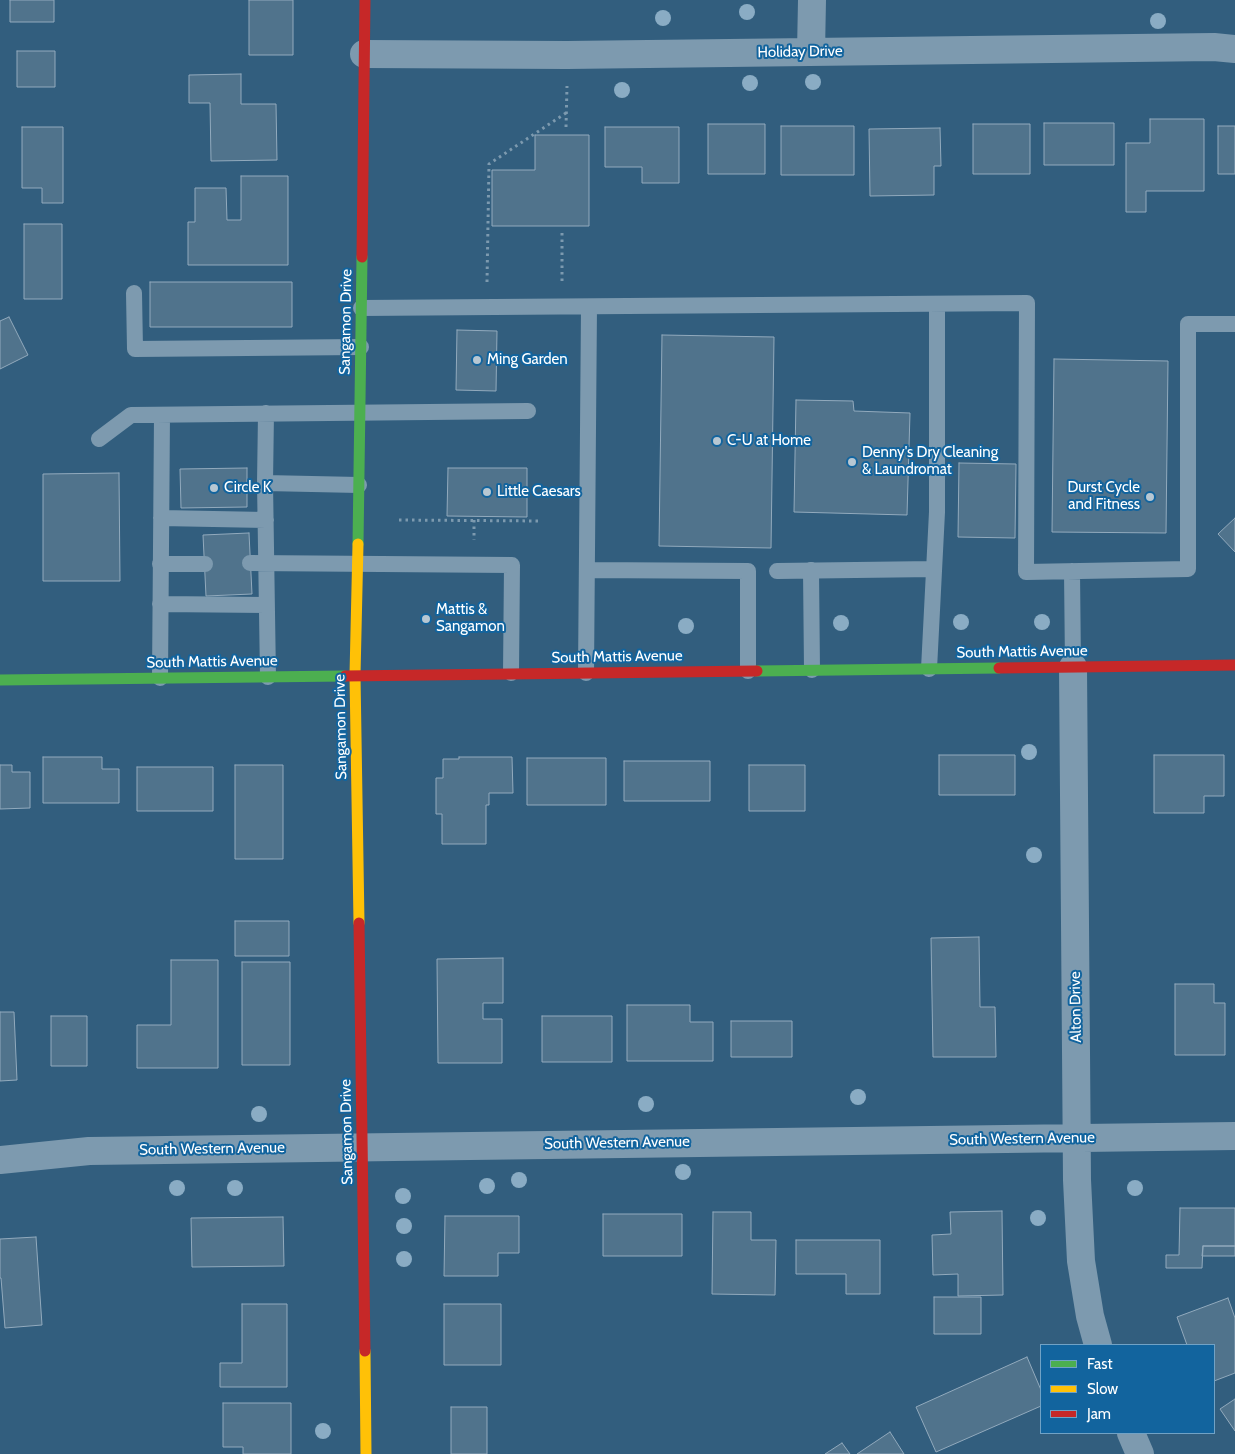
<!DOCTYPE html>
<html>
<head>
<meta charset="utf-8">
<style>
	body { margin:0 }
	#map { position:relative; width:1235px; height:1454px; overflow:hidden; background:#325e7e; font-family:Cabin,sans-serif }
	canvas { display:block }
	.legend { position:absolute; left:1040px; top:1344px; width:175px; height:90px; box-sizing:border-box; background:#12649e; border:1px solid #71a2c5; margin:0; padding:6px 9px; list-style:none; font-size:15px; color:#fff }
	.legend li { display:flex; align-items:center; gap:10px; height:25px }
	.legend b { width:25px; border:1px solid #71a2c5 }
</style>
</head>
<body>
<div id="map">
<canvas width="1235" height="1454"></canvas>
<ul class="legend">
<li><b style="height:6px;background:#4caf50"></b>Fast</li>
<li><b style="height:6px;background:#ffc107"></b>Slow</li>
<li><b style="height:6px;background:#c62828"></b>Jam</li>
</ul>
</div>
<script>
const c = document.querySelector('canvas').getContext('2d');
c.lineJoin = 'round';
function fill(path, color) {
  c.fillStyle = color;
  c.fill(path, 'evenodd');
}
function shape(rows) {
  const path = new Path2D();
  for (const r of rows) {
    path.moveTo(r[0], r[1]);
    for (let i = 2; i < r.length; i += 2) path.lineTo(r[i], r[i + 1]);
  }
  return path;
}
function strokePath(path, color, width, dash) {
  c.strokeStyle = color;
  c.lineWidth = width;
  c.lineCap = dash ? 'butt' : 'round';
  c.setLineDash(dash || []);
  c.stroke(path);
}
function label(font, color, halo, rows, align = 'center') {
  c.font = font + ' Cabin,sans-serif';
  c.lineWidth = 4;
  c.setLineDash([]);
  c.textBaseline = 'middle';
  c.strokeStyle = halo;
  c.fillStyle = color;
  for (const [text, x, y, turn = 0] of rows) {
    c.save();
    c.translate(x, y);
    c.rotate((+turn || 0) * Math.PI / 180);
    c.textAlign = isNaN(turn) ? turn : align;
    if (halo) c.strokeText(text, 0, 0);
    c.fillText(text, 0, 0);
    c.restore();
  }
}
const building = shape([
	[10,0,54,0,54,22,10,22,10,0],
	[249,0,293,0,293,55,249,55,249,0],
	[17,51,55,51,55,87,17,87,17,51],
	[241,74,241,104,276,104,277,160,211,161,210,103,189,103,189,75,241,74],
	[1150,119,1204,119,1204,191,1146,191,1146,212,1126,212,1126,143,1150,143,1150,119],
	[1044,123,1114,123,1114,165,1044,165,1044,123],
	[708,124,765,124,765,174,708,174,708,124],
	[973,124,1030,124,1030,174,973,174,973,124],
	[781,126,854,126,854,175,781,175,781,126],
	[1218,126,1235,126,1235,174,1218,174,1218,126],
	[22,127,63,127,63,203,42,203,42,188,22,188,22,127],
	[605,127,679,127,679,183,642,183,642,167,605,167,605,127],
	[940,128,941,166,934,166,934,195,870,196,869,129,940,128],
	[535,135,589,135,589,226,492,226,492,170,535,170,535,135],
	[241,176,288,176,288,265,188,265,188,222,195,222,195,188,226,188,227,220,241,220,241,176],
	[24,224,62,224,62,299,24,299,24,224],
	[150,282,292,282,292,327,150,327,150,282],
	[9,317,28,355,0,369,0,321,9,317],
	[457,330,497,331,496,391,456,390,457,330],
	[662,335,774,337,771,548,659,546,662,335],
	[1054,359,1168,361,1166,533,1052,532,1054,359],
	[796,400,853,401,854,411,910,413,907,515,794,512,796,400],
	[959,463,1016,464,1015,538,958,537,959,463],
	[247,468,247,507,181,508,180,469,247,468],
	[448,468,527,468,527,517,447,516,448,468],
	[119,473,120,581,43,581,43,474,119,473],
	[1235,518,1235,552,1218,534,1235,518],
	[249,533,252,594,206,596,203,535,249,533],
	[939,755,1015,755,1015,795,939,795,939,755],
	[1154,755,1224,755,1224,796,1204,796,1204,813,1154,813,1154,755],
	[43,757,102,757,102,769,119,769,119,803,43,803,43,757],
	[459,757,512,757,513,793,489,793,489,805,486,805,486,844,442,844,442,814,436,814,436,778,443,778,443,759,459,759,459,757],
	[527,758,606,758,606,805,527,805,527,758],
	[624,761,710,761,710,801,624,801,624,761],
	[0,765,12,765,12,772,30,772,30,808,0,809,0,765],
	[235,765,283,765,283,859,235,859,235,765],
	[749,765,805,765,805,811,749,811,749,765],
	[137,767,213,767,213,811,137,811,137,767],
	[235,921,289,921,289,956,235,956,235,921],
	[979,937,980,1007,995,1007,996,1057,933,1057,931,938,979,937],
	[503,958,503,1003,483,1003,483,1019,502,1019,502,1063,438,1063,437,959,503,958],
	[171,960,218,960,218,1068,137,1068,137,1025,171,1025,171,960],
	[242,962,290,962,290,1065,242,1065,242,962],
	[1175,984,1214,984,1214,1003,1225,1003,1225,1055,1175,1055,1175,984],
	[627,1005,690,1005,690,1022,713,1022,713,1061,627,1061,627,1005],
	[0,1012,14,1012,17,1080,0,1081,0,1012],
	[51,1016,87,1016,87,1066,51,1066,51,1016],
	[542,1016,612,1016,612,1062,542,1062,542,1016],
	[731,1021,792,1021,792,1057,731,1057,731,1021],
	[1180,1208,1235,1208,1235,1246,1203,1246,1202,1268,1166,1268,1166,1255,1179,1255,1180,1208],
	[1002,1211,1003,1295,958,1296,958,1274,933,1275,932,1235,951,1234,950,1212,1002,1211],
	[713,1212,751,1212,751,1240,776,1240,775,1295,712,1294,713,1212],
	[603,1214,682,1214,682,1256,603,1256,603,1214],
	[445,1216,519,1216,519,1253,498,1253,498,1276,444,1276,445,1216],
	[283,1217,284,1266,192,1267,191,1218,283,1217],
	[36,1237,42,1325,5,1328,1,1278,0,1278,0,1239,36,1237],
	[796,1240,880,1240,880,1294,846,1294,846,1274,796,1274,796,1240],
	[1203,1246,1235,1246,1235,1256,1202,1256,1203,1246],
	[934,1297,981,1297,981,1334,934,1334,934,1297],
	[1228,1298,1235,1318,1235,1373,1214,1381,1214,1345,1187,1345,1177,1317,1228,1298],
	[242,1304,287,1304,287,1387,220,1387,220,1363,242,1363,242,1304],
	[444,1304,501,1304,501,1365,444,1365,444,1304],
	[1027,1357,1041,1390,1041,1406,936,1452,916,1407,1027,1357],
	[1235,1399,1235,1431,1220,1409,1235,1399],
	[223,1403,291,1403,291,1454,243,1454,243,1447,223,1447,223,1403],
	[451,1407,487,1407,487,1454,451,1454,451,1407],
	[890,1432,904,1454,857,1454,890,1432],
	[842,1443,850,1454,825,1454,842,1443]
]);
fill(building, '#50738c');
strokePath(building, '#92aabd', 1);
strokePath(shape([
	[566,127,567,86],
	[562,233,562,282],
	[487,282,489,164,566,113],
	[399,520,542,521],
	[474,520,474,540]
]), '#7d9aaf', 3, [2.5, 4]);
strokePath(shape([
	[134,293,135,349,361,347],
	[361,308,1027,303,1026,572,1188,569,1188,324,1235,324],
	[266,413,265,483,359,485],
	[99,439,131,415,528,411],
	[265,483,268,677],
	[161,518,266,520],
	[250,563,512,565,511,673],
	[160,564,205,564],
	[587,570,748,571,748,671],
	[811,570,812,670],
	[777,571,934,569],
	[1072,571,1073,667],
	[160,604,266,605],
	[929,669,937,512,937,304],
	[586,673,589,307],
	[160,678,162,415]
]), '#7d9aaf', 16);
strokePath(shape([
	[811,52,812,0],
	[364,54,567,55,1214,47,1235,49],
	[1073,667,1077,1180,1081,1261,1090,1316,1098,1345],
	[0,1160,89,1151,1235,1136],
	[1131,1433,1140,1454]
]), '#7d9aaf', 28);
strokePath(shape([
	[358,544,362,257],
	[757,671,999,668],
	[0,680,345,676]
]), '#4caf50', 11);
strokePath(shape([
	[358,544,355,675,359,923],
	[365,1351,366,1454]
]), '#ffc107', 11);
strokePath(shape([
	[362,257,365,0],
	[999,668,1235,665],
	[345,676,757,671],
	[359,923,365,1351]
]), '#c62828', 11);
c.fillStyle = '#8aacc4';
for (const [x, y] of [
	[747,12],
	[663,18],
	[1158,21],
	[813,82],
	[750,83],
	[622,90],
	[961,622],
	[1042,622],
	[841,623],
	[686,626],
	[1029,752],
	[1034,855],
	[858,1097],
	[646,1104],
	[259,1114],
	[683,1172],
	[519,1180],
	[487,1186],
	[177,1188],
	[235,1188],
	[1135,1188],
	[403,1196],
	[1038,1218],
	[404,1226],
	[404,1259],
	[323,1431]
]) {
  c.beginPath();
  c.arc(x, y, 8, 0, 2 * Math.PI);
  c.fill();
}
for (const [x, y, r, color] of [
	[477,360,5,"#b7c7d2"],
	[717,441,5,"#b7c7d2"],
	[852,462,5,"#b7c7d2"],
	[214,488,5,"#b7c7d2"],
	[487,492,5,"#b7c7d2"],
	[1150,497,5,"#b7c7d2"],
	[426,619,5,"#b7c7d2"]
]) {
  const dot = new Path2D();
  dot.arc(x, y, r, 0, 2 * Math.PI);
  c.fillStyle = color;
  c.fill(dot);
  strokePath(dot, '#12649e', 2);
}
label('15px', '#fff', '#12649e', [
	["Holiday Drive",800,52,-1],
	["Sangamon Drive",346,322,-89],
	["South Mattis Avenue",1022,652,-1],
	["South Mattis Avenue",617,657,-1],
	["South Mattis Avenue",212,662,-1],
	["Sangamon Drive",341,727,-91],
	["Alton Drive",1076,1007,-91],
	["Sangamon Drive",347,1132,-91],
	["South Western Avenue",1022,1139,-1],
	["South Western Avenue",617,1143,-1],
	["South Western Avenue",212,1149,-1]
]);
label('15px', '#fff', '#12649e', [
	["Ming Garden",487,360],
	["C-U at Home",727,441],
	["Denny's Dry Cleaning",862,453],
	["& Laundromat",862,470],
	["Circle K",224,488],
	["Durst Cycle",1140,488,"right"],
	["and Fitness",1140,505,"right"],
	["Little Caesars",497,492],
	["Mattis &",436,610],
	["Sangamon",436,627]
], 'left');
</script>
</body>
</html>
